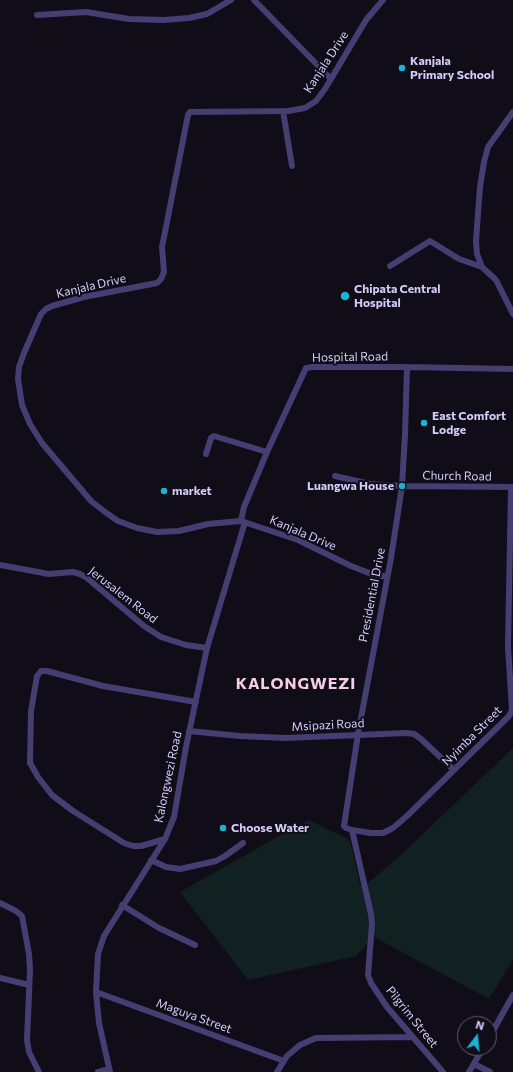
<!DOCTYPE html>
<html>
<head>
<meta charset="utf-8">
<style>
	body { margin:0 }
	#map { position:relative; width:513px; height:1072px; overflow:hidden; background:#100d19; font-family:Commissioner,sans-serif }
	canvas { display:block }
	.north { position:absolute; left:457px; top:1016px; width:40px; height:40px; box-sizing:border-box; background:#100d19; border:1px solid #5f5972; border-radius:50%; rotate:16deg; font-size:11px; font-weight:700; line-height:16px; text-align:center; color:#d5ccf8 }
	.north::after { content:''; display:block; margin:auto; width:14px; height:18px; background:#1db1d2; clip-path:polygon(50% 0,100% 100%,50% 72%,0 100%) }
</style>
</head>
<body>
<div id="map">
<canvas width="513" height="1072"></canvas>
<div class="north">N</div>
</div>
<script>
const c = document.querySelector('canvas').getContext('2d');
c.lineJoin = 'round';
function fill(path, color) {
  c.fillStyle = color;
  c.fill(path, 'evenodd');
}
function shape(rows) {
  const path = new Path2D();
  for (const r of rows) {
    path.moveTo(r[0], r[1]);
    for (let i = 2; i < r.length; i += 2) path.lineTo(r[i], r[i + 1]);
  }
  return path;
}
function strokePath(path, color, width, dash) {
  c.strokeStyle = color;
  c.lineWidth = width;
  c.lineCap = dash ? 'butt' : 'round';
  c.setLineDash(dash || []);
  c.stroke(path);
}
function label(font, color, halo, rows, align = 'center') {
  c.font = font + ' Commissioner,sans-serif';
  c.lineWidth = 4;
  c.setLineDash([]);
  c.textBaseline = 'middle';
  c.strokeStyle = halo;
  c.fillStyle = color;
  for (const [text, x, y, turn = 0] of rows) {
    c.save();
    c.translate(x, y);
    c.rotate((+turn || 0) * Math.PI / 180);
    c.textAlign = isNaN(turn) ? turn : align;
    if (halo) c.strokeText(text, 0, 0);
    c.fillText(text, 0, 0);
    c.restore();
  }
}
fill(shape([
	[513,748,513,960,489,999,374,937,356,956,248,980,180,892,272,840,309,820,350,840,360,885,367,884,403,853]
]), '#112122');
strokePath(shape([
	[254,0,331,79],
	[383,0,366,20,325,89,316,101,305,108,288,111,190,112,188,115,164,237,162,247,164,272,161,279,157,283,84,297,52,306,46,309,41,314,24,353,19,367,18,379,22,405,30,424,42,443,91,501,105,512,118,521,137,528,157,532,179,531,208,524,241,521,298,540,351,566,369,573,387,577],
	[37,15,86,12,129,19,164,20,189,18,207,14,231,0],
	[283,111,292,166],
	[513,112,488,147,484,162,480,187,476,241,477,254,482,267,496,280,513,314],
	[390,266,430,241,459,259,482,267],
	[407,367,405,435,402,486,391,558,358,734,344,826,346,828,352,830,371,833,383,833,393,828,408,815,509,716,512,710,508,647,511,487],
	[206,454,211,438,214,436,267,452],
	[335,476,370,484,402,486,513,487],
	[241,521,244,507,267,452,306,368,312,367,407,367,513,369],
	[0,565,49,574,73,572,80,574,87,578,144,626,161,637,186,645,207,648],
	[189,731,240,736,286,738,407,733,414,734,421,739,454,770],
	[352,830,371,914,372,924,368,975,371,983,387,1007,443,1072],
	[165,839,141,846,133,846,124,843,73,811,52,795,38,777,30,763,31,711,37,676,41,671,47,671,103,686,196,702],
	[151,860,166,867,180,869,216,861,225,856,243,843],
	[0,903,16,911,22,916,29,954,30,970,27,1040,29,1052,39,1072],
	[122,905,159,928,195,945],
	[0,978,29,985],
	[96,992,284,1061],
	[489,1038,513,995],
	[474,1064,490,1072],
	[98,1072,109,1069],
	[110,1072,99,1023,96,992,98,954,104,936,165,839,174,817,186,747,207,648,245,522],
	[277,1072,287,1056,300,1045,316,1038,413,1037],
	[469,1072,483,1048]
]), '#443e72', 6);
for (const [x, y, r, color] of [
	[402,68,4,"#1db1d2"],
	[345,296,5,"#1db1d2"],
	[424,423,4,"#1db1d2"],
	[402,486,4,"#1db1d2"],
	[164,491,4,"#1db1d2"],
	[223,828,4,"#1db1d2"]
]) {
  const dot = new Path2D();
  dot.arc(x, y, r, 0, 2 * Math.PI);
  c.fillStyle = color;
  c.fill(dot);
  strokePath(dot, '#100d19', 1.5);
}
label('bold 12px', '#d5ccf8', '#100d19', [
	["Kanjala",410,61],
	["Primary School",410,75],
	["Chipata Central",354,289],
	["Hospital",354,303],
	["East Comfort",432,416],
	["Lodge",432,430],
	["Luangwa House",394,486,"right"],
	["market",172,491],
	["Choose Water",231,828]
], 'left');
label('12px', '#d5ccf8', '#100d19', [
	["Kanjala Drive",326,62,-57],
	["Kanjala Drive",91,286,-13],
	["Hospital Road",350,357,-1],
	["Church Road",457,476,1],
	["Kanjala Drive",303,533,23],
	["Jerusalem Road",123,595,38],
	["Presidential Drive",372,595,-79],
	["Msipazi Road",328,725,-3],
	["Nyimba Street",472,736,-45],
	["Kalongwezi Road",168,777,-78],
	["Maguya Street",194,1016,20],
	["Pilgrim Street",412,1017,51]
]);
c.letterSpacing = '1px';
label('bold 16px', '#f8cee5', '#100d19', [
	["KALONGWEZI",296,684]
]);
c.letterSpacing = '0px';
</script>
</body>
</html>
